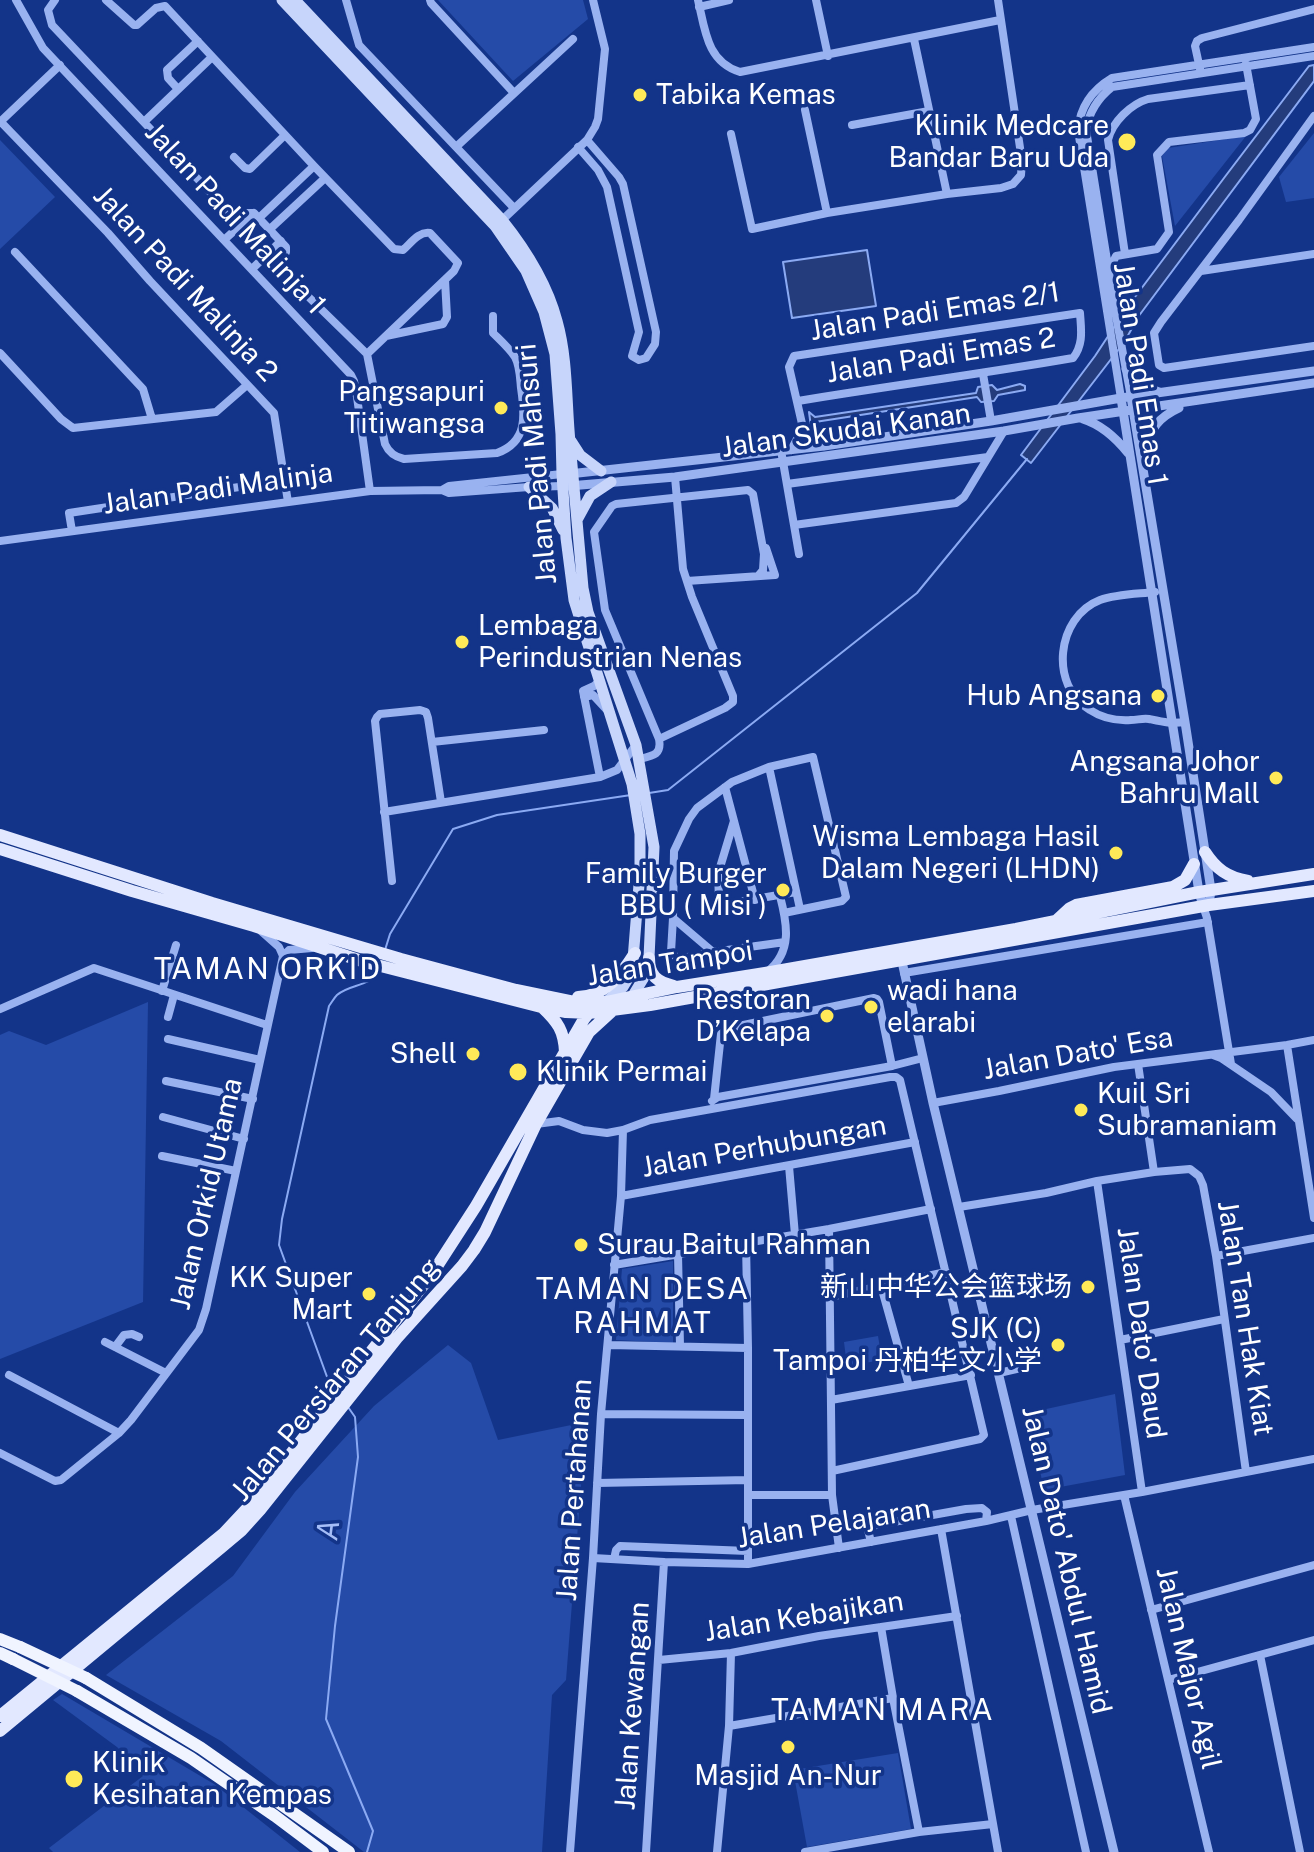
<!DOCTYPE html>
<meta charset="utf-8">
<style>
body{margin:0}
canvas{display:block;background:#133489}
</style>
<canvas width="1314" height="1852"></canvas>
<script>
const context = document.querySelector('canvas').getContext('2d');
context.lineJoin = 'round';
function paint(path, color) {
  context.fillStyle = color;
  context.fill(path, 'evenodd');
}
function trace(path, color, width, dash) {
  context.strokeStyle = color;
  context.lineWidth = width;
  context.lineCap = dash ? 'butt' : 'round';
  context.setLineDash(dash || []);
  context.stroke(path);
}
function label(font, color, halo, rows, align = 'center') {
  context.font = font + ' "Public Sans","Noto Sans SC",sans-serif';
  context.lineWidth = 7;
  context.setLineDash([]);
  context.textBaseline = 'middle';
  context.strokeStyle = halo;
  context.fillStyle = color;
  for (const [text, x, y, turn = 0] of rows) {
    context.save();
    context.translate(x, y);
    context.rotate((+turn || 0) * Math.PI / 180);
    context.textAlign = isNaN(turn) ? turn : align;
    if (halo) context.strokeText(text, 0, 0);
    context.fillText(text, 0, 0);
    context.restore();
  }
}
paint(new Path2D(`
 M438 0H583L588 19 513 81Z
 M1314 133V198L1286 202 1279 177Z
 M1246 136 1175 226 1162 156 1168 148Z
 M0 140 55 197 0 249Z
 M148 1002 143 1302 0 1359V1035L9 1031 46 1045Z
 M673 1261V1343L616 1340 622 1269Z
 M878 1336 882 1360 847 1366 844 1342Z
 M448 1345 471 1363 498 1440 586 1422 566 1680 552 1695 542 1852H364L221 1741 106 1675 233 1576 295 1492 374 1406Z
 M1115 1394 1125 1475 1044 1490 1028 1413Z
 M62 1694 214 1784 300 1852H53L49 1848 143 1776 117 1747 53 1700Z
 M898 1753 911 1829 807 1847 793 1770Z`), '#254ba8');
const water = new Path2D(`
 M1314 65V81L1138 317 1125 341 1031 463 1021 455 1095 356 1126 309 1224 178 1309 66Z
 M867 250 876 306 792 318 783 262Z
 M1020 384 1025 386V390L998 395 994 401 981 402 977 397 815 422 811 427 809 412 815 417 976 393 978 387 992 385 997 390Z`);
paint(water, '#243c7c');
trace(water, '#8baaf3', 2);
trace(new Path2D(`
 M649 793 668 790 917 593 1027 459
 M385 950 390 934 453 829 497 815 631 795
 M334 1390 330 1385 279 1245 282 1219 329 1006C332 1002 334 998 337 995 350 984 369 987 378 972
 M348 1407 355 1417 358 1457 335 1626 326 1719 373 1831 367 1852`), '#8baaf3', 2);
trace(new Path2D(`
 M16 0 43 48 351 375 354 381 357 397 370 491
 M55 0 48 10 52 25 228 211 238 213H254L286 247V252L280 265 283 272 367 354 385 444C389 453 395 457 404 459L497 453C528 442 525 415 521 388 520 378 520 366 515 357 509 348 500 340 493 333V316
 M106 0 134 25H137L156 8 165 6 314 166 394 249 403 250C411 243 419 231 430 233L458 263 454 271 367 354
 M346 0 359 45 514 208
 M430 0 431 3 514 93
 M698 0C705 30 707 62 740 72L1000 20
 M816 0 828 56
 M699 7 729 0
 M914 39 947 194
 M1200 69 1195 46 1197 41 1202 38 1314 9
 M178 89 168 78 167 70 198 41
 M805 110 827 213
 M1314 116 1239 220 1161 322 1154 333 1159 365 1164 368 1314 346
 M0 121 108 233 150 281 274 413 288 502
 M145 121 212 57
 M0 122 60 65
 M852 125 929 111
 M731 134 752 229 827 213 947 194 1001 188 1013 184 1021 175 1022 161 998 0
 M456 147 573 39
 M578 147 598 170 607 187 639 332 632 356 639 360 646 358 655 344 656 332 623 184 619 177 587 140
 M234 157 245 168 250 169 285 135
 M259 218 314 166
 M499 223 587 140 595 127 598 119 605 49 593 0
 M270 229 325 178
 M224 240 254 213
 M15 252 143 389 152 419
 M1125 254 1108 140C1112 122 1131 104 1148 99L1250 85
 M1110 268 1116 256 1157 249 1169 232 1157 155 1169 142 1244 133 1250 130 1256 119 1246 64
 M252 269 281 241
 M1201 271 1314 254
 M386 336 443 324 447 317 445 280
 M0 353 61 419 73 428 216 412 247 385
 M983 374 991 421
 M1131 397 1116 316 1086 130C1089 112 1098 98 1112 87L1314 56
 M1121 398 1078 130C1080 106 1092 90 1112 78L1314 47
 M798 401C889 386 981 374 1073 358 1084 344 1081 329 1080 313L794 356 789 367 803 428 824 446
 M791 450 803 428
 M782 456 799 554
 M787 484 988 457
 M442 490 449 493 529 487 563 486
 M794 525 956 503 964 497 1004 431
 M72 531 69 513 285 480
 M0 541 370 491 442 490 449 486 562 474
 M687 581 775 575 766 548
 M1155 592C1138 594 1117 594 1100 600 1056 617 1049 686 1090 710 1102 718 1116 721 1131 720 1137 720 1143 718 1149 719 1163 722 1171 724 1185 722
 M599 681 594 686 583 691 600 777
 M584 697 593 695 606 709
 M659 739 725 708 733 702V696L692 597 683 569 675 477
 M432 742 544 730
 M639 759C653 756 662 755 659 739L605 610 594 532 612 506 616 504 748 490 753 494 764 554 763 570 758 576
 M769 767 800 909
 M725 787 755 900
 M384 812 600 777 617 770 636 745
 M734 821 718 874 719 899 726 904 796 892
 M392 881 375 721 377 717 380 714 420 710 426 712 428 718 441 802
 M1203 906 1207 918 1231 1064
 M784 913 842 901 846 897 813 757 769 767 732 782 697 808 689 819 674 851 673 918 713 952 785 942
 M673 918 671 952 678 959 713 952
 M283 956 289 950 312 948
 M767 972C793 952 787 923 780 896
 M904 973 1208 922
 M162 991 176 945
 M0 1009 94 968 267 1025
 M168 1017 174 995
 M168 1039 260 1060
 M1287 1045 1314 1218
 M1213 1055 1221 1058 1271 1092 1297 1119
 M1138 1064 1154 1172
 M166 1081 253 1099
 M714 1099 721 1034 729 1028 874 998 877 999 879 1002 892 1066
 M712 1101 718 1097 892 1066 923 1058
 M933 1103 999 1091 1114 1067 1287 1045 1314 1040
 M163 1117 244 1139
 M536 1124 559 1121 583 1130 607 1133 623 1130 650 1120 890 1077H896L900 1080 984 1435 980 1439 832 1471
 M162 1156 236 1171
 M789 1166 795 1235
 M1097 1181 1142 1492
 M621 1196 915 1142
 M959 1207 1046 1193 1097 1181 1154 1172 1190 1169 1199 1176 1203 1185 1216 1256 1246 1472
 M829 1229 832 1495 839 1548
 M746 1243 748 1348V1564
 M678 1254 680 1346
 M1216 1256 1314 1238
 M614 1265 829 1229 931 1209
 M881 1286 909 1386
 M830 1297 946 1272
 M1120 1340 1224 1319
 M105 1342 166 1373
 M609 1345 748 1348
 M115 1347 124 1335 132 1334 139 1337
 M999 1373 1025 1367
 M9 1375 119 1433
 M831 1400 971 1375
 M601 1414 748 1415
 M0 1453 55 1481 61 1480 119 1433 131 1420 199 1330 206 1309 283 956 279 947 261 931
 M597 1483 748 1480
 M748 1495H832
 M1124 1495 1209 1852
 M1011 1516 1086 1852
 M941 1529 998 1852
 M871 1542 868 1530 871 1526 966 1509 982 1508 987 1512 986 1521
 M593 1558 664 1562 748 1564 986 1521 1032 1510 1142 1492 1314 1459
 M614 1559 616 1550 620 1546 748 1551
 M1151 1610 1314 1565
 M881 1627 893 1698 919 1832
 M1260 1655 1300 1852
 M659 1660 731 1653 819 1636 957 1616
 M1168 1680 1314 1640
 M729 1726 893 1698
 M570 1852 593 1558 601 1414 621 1196 623 1130
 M646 1852 664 1562
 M717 1852 729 1726 731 1653
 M805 1852 919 1832 993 1824`), '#99b2f0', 8);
trace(new Path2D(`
 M1126 369 1134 383 1159 392
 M1131 397 1185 722 1211 890 1209 905
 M1121 398 1199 892 1203 906
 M1083 419C1102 425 1116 438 1128 453
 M1142 453C1152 430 1155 419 1179 408
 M569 474 824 446 991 421 1121 398 1314 371
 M569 486 675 477 1004 431 1078 418 1314 383
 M901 957 933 1103 1114 1852`), '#99b2f0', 9);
trace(new Path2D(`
 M282 0 495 226 526 271 544 312 555 354 561 434 562 474 566 538 574 600 632 784 640 834V872L632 972 623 987 606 1002
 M295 0 502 220C526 250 547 283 557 321 568 360 566 402 570 442 574 491 579 540 583 588L588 612 636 745 654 847 649 958 643 979 632 997
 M571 441 580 455 601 471
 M529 487 552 508 563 530
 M578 518 590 496 611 482`), '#c7d5fb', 11);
trace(new Path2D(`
 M0 835 212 903 401 959 516 990 579 1003 606 1002 677 987 765 973 1016 929 1199 892 1314 874
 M0 849 132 891 254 926 365 962 541 1007 566 1012 589 1013 650 1005 1209 905 1314 891
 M1205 852C1216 869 1227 877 1248 881
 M1057 920 1070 908 1076 905 1173 887 1185 880 1194 864
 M649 958C649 976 657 982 674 986
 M578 997C606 996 621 975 635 953
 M542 1007C558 1022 564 1031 565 1052
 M0 1716 223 1534 253 1502 432 1274 476 1206 584 1019 589 1013 594 1009
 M0 1731 222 1547 241 1531 260 1510 397 1338 462 1266 474 1250 485 1232 536 1124 589 1032 612 1011`), '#e2e8ff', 12);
trace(new Path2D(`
 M0 1639 20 1647
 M0 1653 13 1659
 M86 1678 201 1748 349 1852
 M77 1691 191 1758 275 1816 323 1852`), '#f0f4ff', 12);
trace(new Path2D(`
 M20 1647 86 1678
 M13 1659 77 1691`), '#f0f4ff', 12);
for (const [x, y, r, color] of [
 [640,95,8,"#ffea58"],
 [1127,142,10,"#ffea58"],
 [501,408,8,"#ffea58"],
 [462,642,8,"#ffea58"],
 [1158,696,8,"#ffea58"],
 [1276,778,8,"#ffea58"],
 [1116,853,8,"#ffea58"],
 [783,890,8,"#ffea58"],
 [871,1007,8,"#ffea58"],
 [827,1016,8,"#ffea58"],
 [473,1054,8,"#ffea58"],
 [518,1072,10,"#ffea58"],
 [1081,1110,8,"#ffea58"],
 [581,1245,8,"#ffea58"],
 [1088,1287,8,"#ffea58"],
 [369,1294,8,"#ffea58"],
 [1058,1345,8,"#ffea58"],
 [788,1747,8,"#ffea58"],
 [74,1779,10,"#ffea58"]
]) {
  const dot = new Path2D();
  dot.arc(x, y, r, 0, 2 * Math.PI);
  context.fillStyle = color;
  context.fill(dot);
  trace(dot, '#133489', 3);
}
label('28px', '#fff', '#133489', [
 ["Tabika Kemas",656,95,"left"],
 ["Klinik Medcare",1109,126],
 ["Bandar Baru Uda",1109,158],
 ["Pangsapuri",485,392],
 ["Titiwangsa",485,424],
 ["Lembaga",478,626,"left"],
 ["Perindustrian Nenas",478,658,"left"],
 ["Hub Angsana",1142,696],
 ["Angsana Johor",1260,762],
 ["Bahru Mall",1260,794],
 ["Wisma Lembaga Hasil",1100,837],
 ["Dalam Negeri (LHDN)",1100,869],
 ["Family Burger",767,874],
 ["BBU ( Misi )",767,906],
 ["wadi hana",887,991,"left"],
 ["elarabi",887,1023,"left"],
 ["Restoran",811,1000],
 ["D’Kelapa",811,1032],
 ["Shell",457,1054],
 ["Klinik Permai",536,1072,"left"],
 ["Kuil Sri",1097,1094,"left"],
 ["Subramaniam",1097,1126,"left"],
 ["Surau Baitul Rahman",597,1245,"left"],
 ["KK Super",353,1278],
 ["Mart",353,1310],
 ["新山中华公会篮球场",1072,1287],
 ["SJK (C)",1042,1329],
 ["Tampoi 丹柏华文小学",1042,1361],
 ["Klinik",92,1763,"left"],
 ["Kesihatan Kempas",92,1795,"left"],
 ["Masjid An-Nur",788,1776,"center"]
], 'right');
label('28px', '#fff', '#133489', [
 ["Jalan Padi Malinja 1",235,219,47],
 ["Jalan Padi Malinja 2",185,284,47],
 ["Jalan Padi Emas 2/1",935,312,-9],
 ["Jalan Padi Emas 2",941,356,-9],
 ["Jalan Padi Emas 1",1140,374,81],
 ["Jalan Skudai Kanan",846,431,-8],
 ["Jalan Padi Mahsuri",537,464,-95],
 ["Jalan Padi Malinja",218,489,-8],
 ["Jalan Tampoi",670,964,-9],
 ["Jalan Dato' Esa",1078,1054,-10],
 ["Jalan Perhubungan",764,1147,-10],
 ["Jalan Orkid Utama",207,1194,-77],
 ["Jalan Tan Hak Kiat",1245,1318,81],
 ["Jalan Dato' Daud",1141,1333,82],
 ["Jalan Persiaran Tanjung",336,1380,-50],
 ["Jalan Pertahanan",575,1490,-86],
 ["Jalan Pelajaran",834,1524,-9],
 ["Jalan Dato' Abdul Hamid",1066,1560,77],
 ["Jalan Kebajikan",804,1617,-9],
 ["Jalan Major Agil",1188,1668,77],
 ["Jalan Kewangan",633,1706,-86]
]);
context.letterSpacing = '2px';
label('30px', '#fff', '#133489', [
 ["TAMAN ORKID",268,970],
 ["TAMAN DESA",643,1290],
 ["RAHMAT",643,1324],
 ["TAMAN MARA",883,1711]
]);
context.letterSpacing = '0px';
label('italic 30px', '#a5bdf7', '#133489', [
 ["A",329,1530,-83]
]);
</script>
